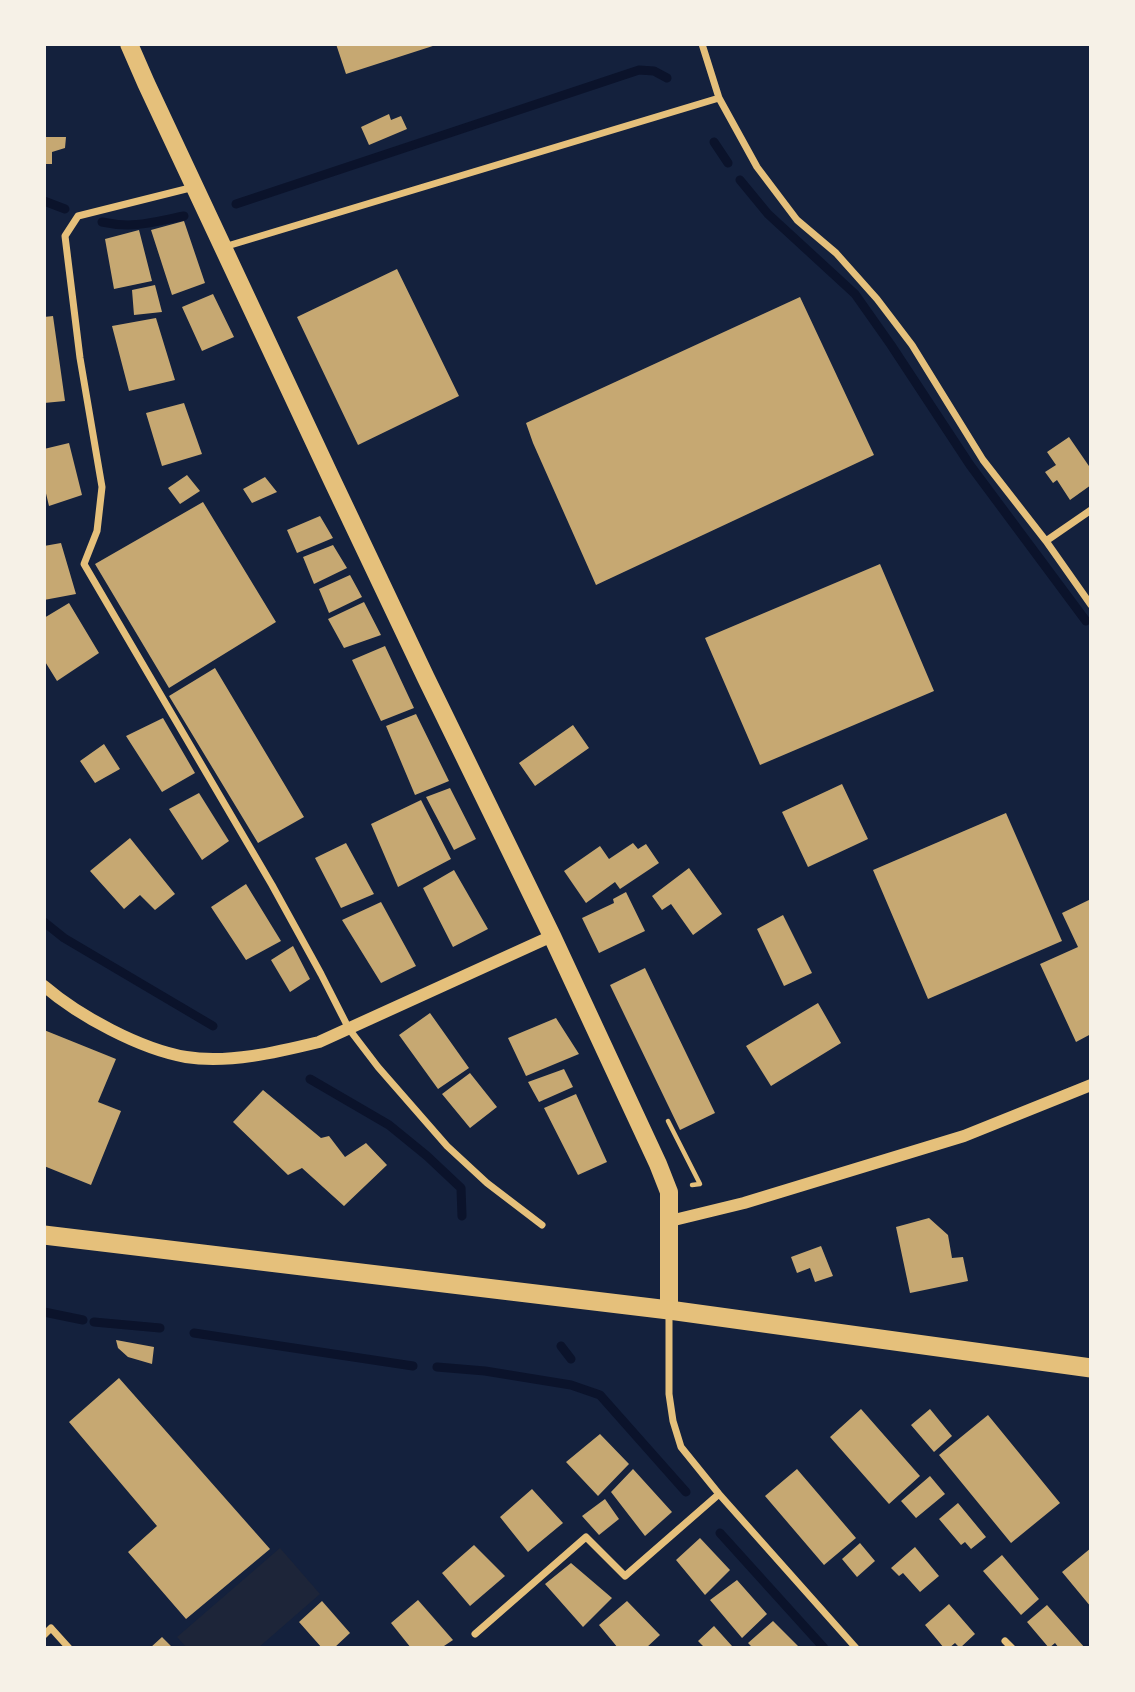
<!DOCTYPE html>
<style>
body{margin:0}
#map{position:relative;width:1135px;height:1692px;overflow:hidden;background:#14213d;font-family:"Space Grotesk",sans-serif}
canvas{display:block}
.frame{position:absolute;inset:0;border:46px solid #f6f1e7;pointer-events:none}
</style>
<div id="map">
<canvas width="1135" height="1692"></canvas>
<div class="frame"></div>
</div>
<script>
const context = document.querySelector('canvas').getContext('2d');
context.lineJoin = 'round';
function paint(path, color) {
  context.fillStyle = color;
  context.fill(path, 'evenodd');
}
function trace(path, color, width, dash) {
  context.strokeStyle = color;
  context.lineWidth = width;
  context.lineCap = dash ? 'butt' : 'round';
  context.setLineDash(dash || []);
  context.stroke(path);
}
paint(new Path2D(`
 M280 1548 320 1594 258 1648H187L177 1637Z`), '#1d2539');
trace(new Path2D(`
 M714 142 728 163
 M740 180 768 214 855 294 891 345 970 465 1086 621
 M44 201 65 209
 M236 204 639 70 654 71 667 78
 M102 222C134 229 153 222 184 216
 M44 922 64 938 213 1026
 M310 1079 389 1125 427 1156 461 1188 462 1216
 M44 1312 83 1320
 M94 1322 160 1328
 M194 1333 413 1366
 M561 1346 571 1359
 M437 1367 485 1371 571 1385 600 1395 686 1492
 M720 1533 824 1648`), '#0b132b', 9);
paint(new Path2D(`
 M336 44H439L346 74Z
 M389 114 391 120 401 116 407 129 369 145 361 127Z
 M44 137H66L65 148 52 152V164H44Z
 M184 221 205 283 172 295 151 230Z
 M139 230 152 281 114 289 105 239Z
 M397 269 459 396 358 445 297 317Z
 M155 285 162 312 134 315 132 290Z
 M213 294 234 337 202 351 182 307Z
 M800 297 874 455 596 585 533 443 526 423Z
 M53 316 65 401 44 403V317Z
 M156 318 175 380 129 391 112 326Z
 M184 403 202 454 162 466 146 413Z
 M1069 437 1091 469V485L1070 500 1057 480 1053 483 1045 472 1056 465 1047 452Z
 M69 443 82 495 49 506 44 485V449Z
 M187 475 200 491 180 504 168 488Z
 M265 477 277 492 252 503 243 489Z
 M203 502 276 622 169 688 95 564Z
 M320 516 333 538 297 553 287 530Z
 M61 543 76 594 44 600V546Z
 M333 545 347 568 314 584 303 557Z
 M880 564 934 691 760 765 705 638Z
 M350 575 362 597 329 613 319 589Z
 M364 602 381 635 344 648 328 619Z
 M69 603 99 653 57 681 44 660V618Z
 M385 646 414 708 381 721 352 660Z
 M215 668 304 817 258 843 169 696Z
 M416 714 449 781 415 795 386 726Z
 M163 718 195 773 162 792 126 736Z
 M573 725 589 748 535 786 519 763Z
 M104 744 120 769 95 783 80 761Z
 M842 784 868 839 808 867 782 812Z
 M450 788 476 839 454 850 426 797Z
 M199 793 229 841 202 860 169 809Z
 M421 800 451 859 398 887 371 824Z
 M1006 813 1062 941 928 999 873 870Z
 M130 838 175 894 155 910 140 895 124 909 90 871Z
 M346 843 374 894 341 908 315 858Z
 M633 843 638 849 646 844 659 863 620 889 615 882 586 903 564 871 600 846 609 859Z
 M689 868 722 914 693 935 671 904 662 910 652 896Z
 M454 870 488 929 453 947 423 888Z
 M246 884 281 941 246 960 211 907Z
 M626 892 645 931 599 953 582 918 614 903 613 899Z
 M1091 899V1034L1076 1042 1040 964 1078 947 1062 913Z
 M381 902 416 966 381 983 342 920Z
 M783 915 812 973 784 986 757 929Z
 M293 946 310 979 290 992 271 960Z
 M645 968 715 1113 680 1130 610 985Z
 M818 1003 841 1043 771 1086 746 1046Z
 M430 1013 469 1068 438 1089 399 1035Z
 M556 1018 579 1054 526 1076 508 1038Z
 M44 1030 116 1059 98 1102 121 1111 91 1185 44 1166Z
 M564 1069 573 1087 539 1102 528 1082Z
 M470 1073 497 1107 470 1128 442 1094Z
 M263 1090 321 1138 329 1136 345 1157 366 1143 387 1165 344 1206 302 1168 288 1175 233 1122Z
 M576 1094 607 1162 578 1175 544 1108Z
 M929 1218 948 1235 952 1258 963 1257 968 1281 910 1293 896 1227Z
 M821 1246 833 1276 815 1282 810 1268 797 1273 791 1257Z
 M116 1340 154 1347 152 1364 128 1357 118 1348Z
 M119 1378 270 1549 186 1619 128 1552 157 1526 69 1422Z
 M861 1409 920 1476 889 1504 830 1437Z
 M930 1409 952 1436 934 1452 911 1425Z
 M988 1415 1060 1503 1011 1543 939 1455Z
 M600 1434 629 1464 598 1496 566 1462Z
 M633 1469 672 1512 645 1536 611 1492Z
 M797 1469 856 1538 824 1565 765 1496Z
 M930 1476 945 1494 916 1518 901 1501Z
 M532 1489 563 1523 528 1552 500 1517Z
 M605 1499 619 1519 599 1535 582 1516Z
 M958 1503 986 1537 971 1549 965 1542 961 1545 939 1519Z
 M700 1538 730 1570 705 1595 676 1560Z
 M860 1543 875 1561 857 1577 842 1559Z
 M474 1545 505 1576 470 1606 442 1573Z
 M915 1547 939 1576 920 1592 903 1573 899 1576 891 1568Z
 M1091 1548V1607L1062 1572Z
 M1002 1555 1039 1599 1021 1615 983 1571Z
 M571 1563 612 1598 583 1627 545 1584Z
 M737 1580 767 1614 742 1638 710 1600Z
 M418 1600 453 1640 441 1648H411L391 1623Z
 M322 1601 350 1633 334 1648H322L299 1622Z
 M627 1601 660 1635 646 1648H618L599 1625Z
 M949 1604 975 1634 960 1648 955 1643 949 1648H944L925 1625Z
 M1047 1605 1085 1648H1059L1055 1643 1049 1648 1027 1622Z
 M773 1621 800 1648H753L748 1643Z
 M714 1626 732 1646 729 1648H705L698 1641Z
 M162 1637 173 1648H150Z`), '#c6a872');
trace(new Path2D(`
 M668 1121 700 1184 692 1185`), '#e5c07b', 4.5);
trace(new Path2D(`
 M719 98 757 167 797 220 836 253 877 299 912 345 983 460 1046 541 1091 605
 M194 187 78 216 65 236 80 358 102 487 97 531 84 564 272 885 321 974 349 1029 378 1067 447 1146 487 1183 542 1225
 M224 247 719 98 702 44
 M1046 541 1091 510
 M669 1311V1394L673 1421 681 1447 719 1494 856 1648
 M475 1634 586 1537 625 1576 719 1494
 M44 1635 51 1628 69 1648
 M1005 1641 1012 1648`), '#e5c07b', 7);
trace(new Path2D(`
 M44 986C79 1016 140 1049 186 1057 228 1064 278 1052 319 1042L552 936
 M670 1221 744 1203 964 1136 1091 1085`), '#e5c07b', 12);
trace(new Path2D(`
 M129 44 146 83 332 480 426 678 552 936 658 1164 669 1192V1310`), '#e5c07b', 18);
trace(new Path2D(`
 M44 1235 669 1310 1091 1368`), '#e5c07b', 19);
</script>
